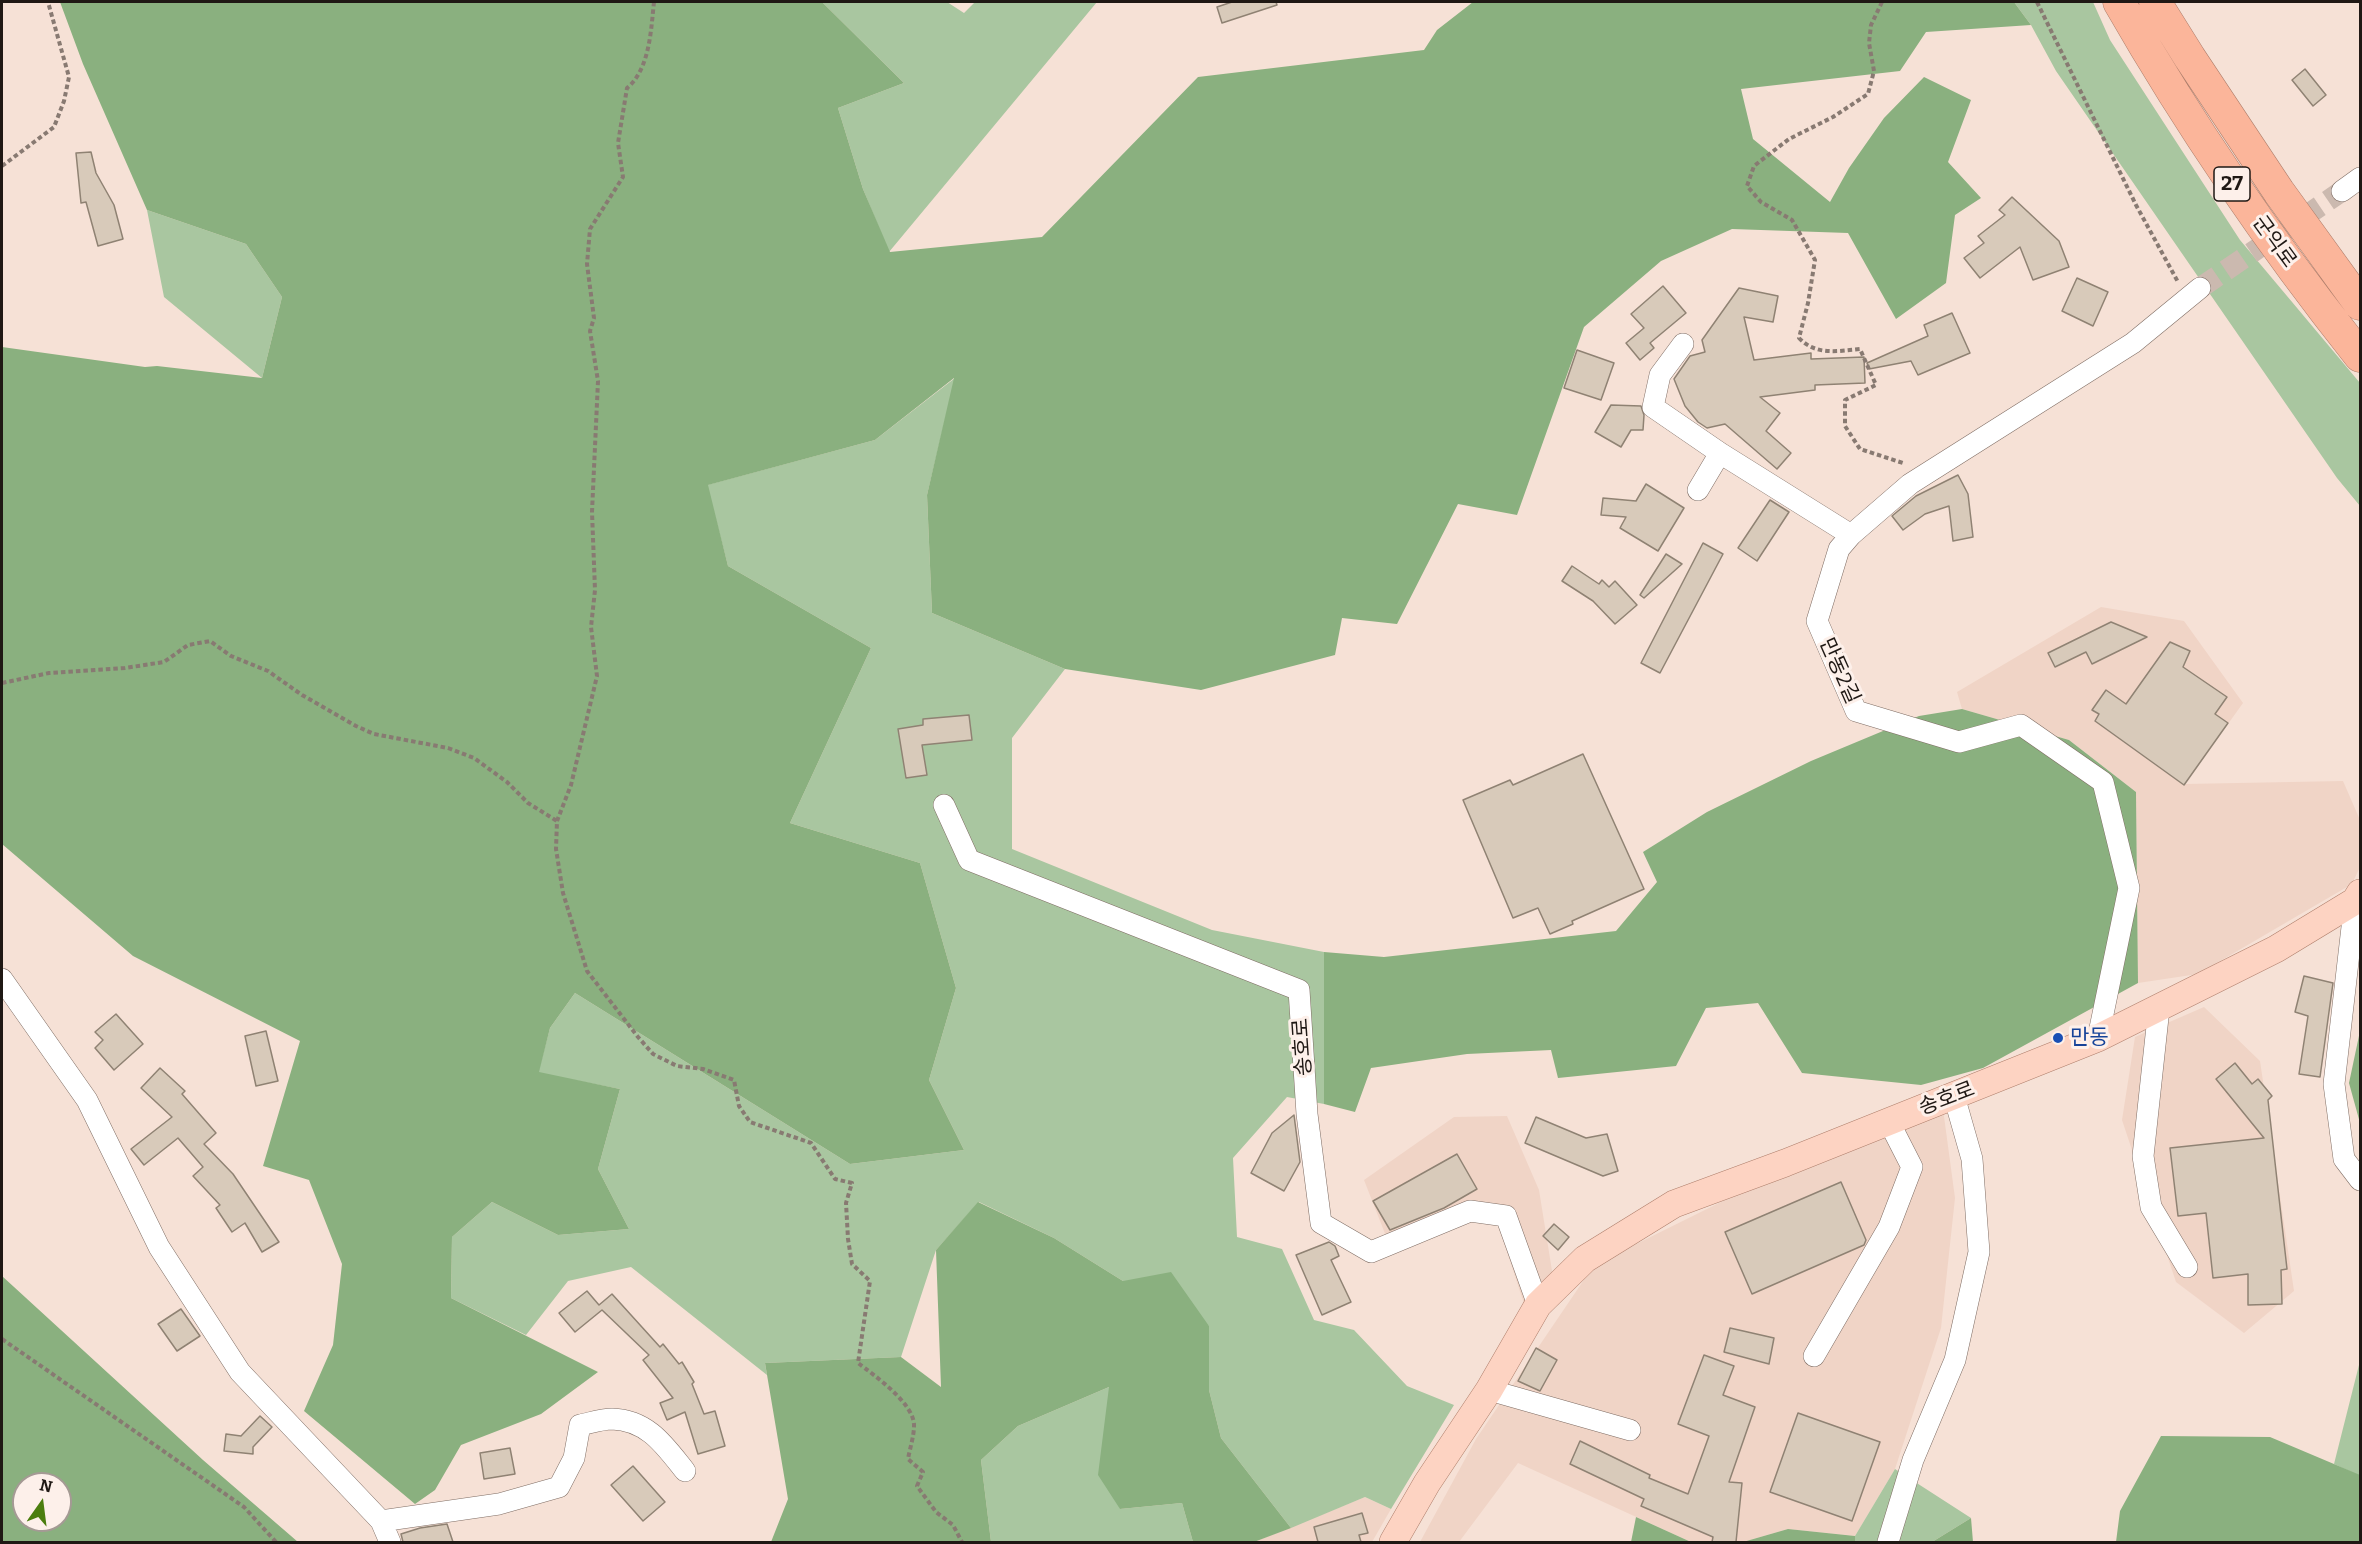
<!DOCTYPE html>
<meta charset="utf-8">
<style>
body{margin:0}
#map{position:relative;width:2362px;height:1544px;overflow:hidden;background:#f6e1d6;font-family:Bitter,serif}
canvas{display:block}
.frame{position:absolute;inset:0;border:3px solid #1f1814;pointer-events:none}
.north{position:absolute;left:12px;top:1472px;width:60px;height:60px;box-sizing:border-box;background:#fdf0ea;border:2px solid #a49a94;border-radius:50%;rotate:14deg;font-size:16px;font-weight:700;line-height:24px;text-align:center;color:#1f1814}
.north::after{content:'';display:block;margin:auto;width:21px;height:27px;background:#4b7e0f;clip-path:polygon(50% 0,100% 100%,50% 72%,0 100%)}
</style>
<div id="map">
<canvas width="2362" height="1544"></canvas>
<div class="frame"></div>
<div class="north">N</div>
</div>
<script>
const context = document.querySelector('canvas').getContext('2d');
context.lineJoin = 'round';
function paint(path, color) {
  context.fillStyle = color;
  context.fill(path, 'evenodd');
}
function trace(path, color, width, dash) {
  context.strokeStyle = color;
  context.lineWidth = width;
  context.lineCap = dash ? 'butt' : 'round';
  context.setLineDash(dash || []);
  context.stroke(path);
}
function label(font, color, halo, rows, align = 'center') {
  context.font = font + ' Bitter,"Noto Sans KR",serif';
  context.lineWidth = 6;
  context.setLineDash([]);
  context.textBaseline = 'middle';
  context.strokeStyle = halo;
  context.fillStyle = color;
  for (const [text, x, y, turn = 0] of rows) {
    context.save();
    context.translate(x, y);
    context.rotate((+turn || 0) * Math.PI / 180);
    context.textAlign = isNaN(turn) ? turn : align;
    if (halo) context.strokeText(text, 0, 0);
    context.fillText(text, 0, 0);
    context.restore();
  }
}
paint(new Path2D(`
 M2101 607 2184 621 2243 703 2185 784 2343 781 2360 820V867L2352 884 2198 974 2138 983 2136 792 2069 740 1962 709 1957 692Z
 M2204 1007 2260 1061 2294 1291 2244 1333 2176 1282 2122 1120 2135 1037Z
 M1943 1109 1955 1198 1941 1328 1895 1469 1855 1536 1788 1529 1743 1542H1691L1518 1463 1459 1542H1420L1476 1439 1594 1265 1723 1201Z
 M1507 1116 1539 1190 1553 1277 1525 1307 1491 1202 1393 1254 1364 1180 1454 1117Z
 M1365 1497 1391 1509 1372 1542H1254Z`), '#f0d4c6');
paint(new Path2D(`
 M822 2H947L964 13 975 2H1097L889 252 863 189 838 108 904 83Z
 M2014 2H2093L2110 40 2240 240 2360 383V506L2337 478 2056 71 2031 25Z
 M147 210 246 244 282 297 262 378 164 297Z
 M955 378 927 495 932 613 1065 669 1012 738V849L1212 930 1324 952V1104L1287 1097 1233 1158 1237 1237 1282 1249 1314 1320 1354 1330 1407 1386 1454 1405 1391 1509 1365 1497 1291 1528 1221 1438 1209 1390V1326L1123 1281 1054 1238 979 1202 936 1250 901 1357 765 1363 767 1375 631 1267 568 1281 526 1335 451 1298 452 1237 492 1202 558 1235 629 1229 598 1169 620 1089 538 1073 550 1028 575 993 850 1164 964 1150 929 1080 956 988 920 863 790 823 871 648 728 566 707 485 875 440Z
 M2360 1361V1476L2334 1464Z
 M1109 1387 1120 1509 1182 1503 1193 1542H991L981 1460 1018 1426Z
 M1895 1469 1971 1518 1932 1542H1855V1536Z`), '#a9c6a0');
paint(new Path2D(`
 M60 2H822L904 83 838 108 863 189 890 252 1042 237 1198 77 1424 50 1437 30 1473 2H2014L2031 25 1926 32 1900 71 1741 89 1753 139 1830 202 1849 168 1884 118 1924 77 1971 100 1948 162 1981 198 1955 215 1946 283 1896 319 1848 233 1732 229 1661 261 1584 327 1517 515 1458 504 1397 624 1342 618 1335 655 1201 690 1065 669 932 613 927 495 954 378 875 440 708 485 728 566 871 648 790 823 920 863 956 988 929 1080 964 1150 850 1164 575 993 550 1028 539 1072 620 1089 598 1169 629 1229 558 1235 492 1202 452 1237 451 1298 598 1372 541 1414 461 1445 435 1490 415 1504 304 1411 333 1345 342 1264 309 1180 263 1166 300 1041 133 956 2 844V347L145 367 157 366 262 378 282 297 246 244 147 210 83 64Z
 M1962 709 2069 740 2136 792 2138 983 1983 1068 1921 1085 1802 1073 1758 1003 1706 1008 1676 1066 1558 1078 1551 1050 1467 1054 1371 1068 1355 1112 1324 1104V952L1384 957 1616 931 1657 882 1643 852 1707 812 1811 761 1919 716Z
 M2360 1031V1123L2349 1083Z
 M978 1202 1054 1238 1123 1281 1171 1272 1209 1326V1390L1221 1438 1291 1528 1254 1542H1193L1182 1503 1120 1509 1098 1475 1109 1387 1018 1426 981 1460 991 1542H771L788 1499 765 1363 901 1357 941 1387 936 1250Z
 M2 1276 203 1460 298 1542H2ZM24 1484H60V1520H24Z
 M2161 1436 2270 1437 2360 1475V1542H2116L2120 1511Z
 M1636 1517 1691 1542H1631Z
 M1971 1518 1973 1542H1932Z
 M1788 1529 1855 1536V1542H1743Z`), '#8ab07f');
const building = new Path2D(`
 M1232 2H1276L1277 5 1222 23 1217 7Z
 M2305 69 2326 95 2313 106 2292 80Z
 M91 152 96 173 114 205 123 239 98 246 86 202 81 203 76 153Z
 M2012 197 2059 241 2069 267 2033 280 2020 247 1980 278 1964 258 1984 243 1978 236 2005 215 1999 210Z
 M2077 278 2108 292 2093 326 2062 311Z
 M1663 286 1686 313 1650 343 1654 348 1640 360 1626 343 1644 328 1631 314Z
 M1739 288 1778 296 1773 322 1744 317 1754 360 1811 353V359L1864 357 1865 383 1815 385V390L1760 397 1780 413 1766 431 1791 453 1777 469 1725 424 1707 428 1698 422 1685 406 1674 379 1690 356 1705 352 1702 340Z
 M1952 313 1970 353 1918 375 1911 361 1869 369 1867 363 1928 336 1924 325Z
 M1577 350 1614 363 1601 400 1564 388Z
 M1611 405 1641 406 1644 415 1643 430H1631L1621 447 1595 432Z
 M1958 475 1968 494 1973 537 1953 541 1949 506 1925 514 1903 530 1892 516 1916 496Z
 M1646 484 1684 508 1658 551 1620 528 1626 517 1601 515 1603 498 1636 501Z
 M1770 500 1789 512 1757 561 1738 548Z
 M1703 543 1723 554 1660 673 1641 663Z
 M1666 554 1682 564 1644 598 1640 595Z
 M1572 566 1599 584 1602 580 1609 587 1615 581 1637 605 1615 624 1593 601 1562 581Z
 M2111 622 2147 637 2092 664 2086 652 2055 667 2048 653Z
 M2170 642 2190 651 2183 667 2227 697 2215 714 2228 723 2184 785 2095 721 2099 714 2092 710 2106 690 2126 704Z
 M969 715 972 740 922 745 927 775 906 778 898 729 923 725V719Z
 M1583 754 1644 889 1572 921 1573 924 1550 934 1538 908 1513 918 1463 800 1510 780 1513 785Z
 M2304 976 2333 983 2320 1077 2299 1074 2308 1016 2295 1012Z
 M116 1014 143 1044 114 1070 95 1048 103 1040 95 1032Z
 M266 1031 278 1081 256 1086 245 1036Z
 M2235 1063 2252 1084 2258 1079 2272 1096 2268 1100 2287 1269 2281 1270 2282 1304 2248 1305V1274L2213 1278 2206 1213 2178 1216 2170 1148 2264 1138 2216 1079Z
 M160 1068 185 1091 182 1094 216 1133 204 1144 233 1174 279 1242 262 1252 245 1223 232 1232 216 1208 220 1205 193 1176 203 1167 178 1138 144 1165 131 1149 172 1117 141 1088Z
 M1294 1115 1300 1162 1284 1191 1251 1173 1272 1133Z
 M1536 1117 1586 1138 1607 1134 1618 1171 1603 1176 1525 1143Z
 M1457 1154 1477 1189 1444 1208 1390 1230 1373 1201Z
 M1841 1182 1866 1240 1864 1245 1752 1294 1725 1232Z
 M1554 1224 1569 1237 1558 1250 1543 1236Z
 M1329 1242 1335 1246 1339 1256 1331 1260 1351 1302 1322 1315 1296 1255Z
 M587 1291 599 1305 612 1294 660 1347 663 1344 679 1364 682 1362 694 1382 692 1384 704 1414 715 1411 725 1446 698 1454 685 1412 667 1420 660 1403 673 1398 643 1360 649 1355 602 1310 575 1332 559 1313Z
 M181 1309 200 1336 177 1351 158 1324Z
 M1730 1328 1774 1338 1769 1364 1724 1352Z
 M1536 1348 1557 1360 1540 1391 1518 1381Z
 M1704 1355 1734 1366 1723 1395 1755 1407 1729 1482 1742 1483 1736 1542H1712L1713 1537 1641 1506 1644 1499 1570 1464 1580 1441 1650 1475 1649 1478 1688 1494 1709 1436 1678 1424Z
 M1798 1413 1880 1442 1852 1521 1770 1492Z
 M260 1416 272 1427 253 1447V1454L224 1451 226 1434 241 1436Z
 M510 1448 515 1474 484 1479 480 1453Z
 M633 1466 665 1502 643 1521 611 1485Z
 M1362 1513 1368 1533 1359 1535 1361 1542H1318L1314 1527Z
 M447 1524 453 1542H403L401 1534 420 1528Z`);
paint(building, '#d8caba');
trace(building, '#8f8273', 1.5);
trace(new Path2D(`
 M2200 288 2342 191`), '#cbb9af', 21, [21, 10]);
const minor = new Path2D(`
 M2342 191 2360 178
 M1683 344 1660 375 1653 407 1720 453 1851 535
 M1698 490 1720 453
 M944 805 969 860 1299 990 1307 1114 1321 1223 1371 1252 1470 1211 1506 1216 1538 1305
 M2355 901 2334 1084 2344 1159 2360 1180
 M2 979 87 1100 159 1247 240 1372 381 1521 390 1542
 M2159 1008 2143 1156 2151 1207 2187 1267
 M2098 1038 2129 888 2103 782 2021 725 1959 742 1856 711 1817 621 1839 549 1851 535 1910 484 2133 343 2200 288
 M1814 1356 1889 1227 1912 1167 1889 1122
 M1489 1390 1630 1430
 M381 1521 499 1504 559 1487 574 1458 580 1425C590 1423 602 1419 612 1419 648 1420 665 1446 685 1471
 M1888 1542 1913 1460 1955 1360 1979 1252 1972 1159 1954 1096`);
const major = new Path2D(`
 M1393 1542 1427 1483 1489 1390 1538 1305 1585 1259 1674 1204 1785 1163 2098 1038 2276 949 2355 901 2360 893`);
const highway = new Path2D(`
 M2119 2C2190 126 2271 244 2360 356
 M2155 2 2190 58 2279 192 2360 304`);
trace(minor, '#7f6d64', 22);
trace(major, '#ae7e6b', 28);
trace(highway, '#ae7e6b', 33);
trace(new Path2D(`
 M654 2C651 29 650 69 627 88L618 143 623 177 590 229 587 264 594 318 590 331 598 381 592 512 595 590 591 627 597 676 571 785 557 821 556 849 563 893 587 971 638 1037 653 1054 677 1066 703 1069 734 1080 739 1106 750 1122 811 1143 835 1179 852 1183 846 1203 848 1239 852 1264 870 1281 858 1363C874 1375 915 1404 914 1426 914 1436 910 1448 908 1459L923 1472 917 1486 936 1512 953 1525 962 1542
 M1882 2 1871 25 1869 43 1874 71 1868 94 1833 117 1789 139 1754 166 1747 186 1761 202 1792 220 1815 260 1808 303 1799 338C1816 356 1838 351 1860 349L1876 385 1845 400V426L1860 449 1903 463
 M2037 2 2136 205 2178 282
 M2 166 54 127 64 101 69 77 48 2
 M2 683 49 673 125 668 164 662 188 645 210 641 231 656 268 671 302 695 356 726 374 734 448 748 474 758 507 782 528 803 557 821
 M2 1339 244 1507 276 1542`), '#887a72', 4, [4.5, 3]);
trace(minor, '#fff', 21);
trace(major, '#fdd3c2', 27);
trace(highway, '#fbb59a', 32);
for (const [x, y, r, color] of [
 [2058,1038,6,"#1a4fb4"]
]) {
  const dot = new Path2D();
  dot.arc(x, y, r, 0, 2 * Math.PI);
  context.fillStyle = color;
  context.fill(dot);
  trace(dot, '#fdf0ea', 2);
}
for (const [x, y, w] of [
 [2232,184,36]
]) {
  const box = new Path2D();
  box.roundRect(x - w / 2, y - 17, w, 34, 4.5);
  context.fillStyle = '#fdf0ea';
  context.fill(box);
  trace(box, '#1f1814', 1.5);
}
label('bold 20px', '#1f1814', null, [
 ["27",2232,184]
]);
label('21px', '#1f1814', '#fdf0ea', [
 ["군익로",2274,242,54],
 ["만동2길",1839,671,66],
 ["송호로",1303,1047,-94],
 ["송호로",1947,1099,-21]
]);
label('21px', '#164399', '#fdf0ea', [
 ["만동",2070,1038]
], 'left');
</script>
